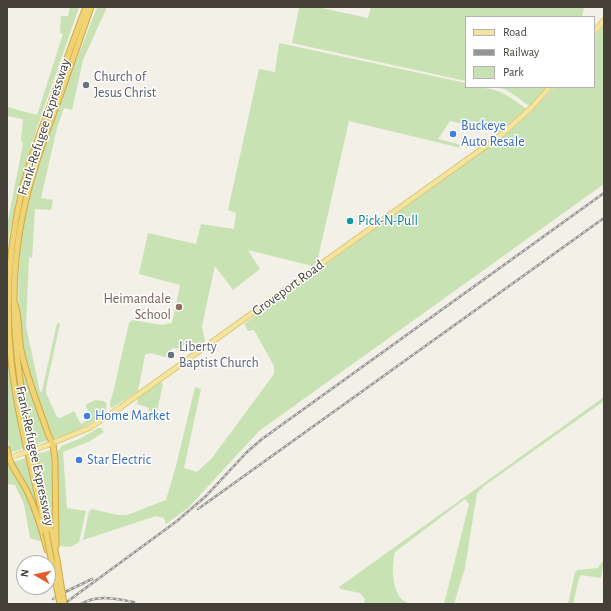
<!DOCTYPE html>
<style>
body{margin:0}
#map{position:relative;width:611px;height:611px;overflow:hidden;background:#f2f0e7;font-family:"Alegreya Sans",sans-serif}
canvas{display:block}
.frame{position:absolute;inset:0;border:8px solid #444037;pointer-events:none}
.legend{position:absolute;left:465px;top:16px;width:130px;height:72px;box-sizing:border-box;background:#fff;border:1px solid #b4b3af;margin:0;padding:5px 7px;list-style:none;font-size:12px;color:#444037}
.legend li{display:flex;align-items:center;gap:8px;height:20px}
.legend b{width:20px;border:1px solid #b4b3af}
.north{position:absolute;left:16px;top:555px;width:40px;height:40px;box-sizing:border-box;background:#fff;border:1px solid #b4b3af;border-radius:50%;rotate:279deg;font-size:11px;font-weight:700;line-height:16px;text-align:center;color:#444037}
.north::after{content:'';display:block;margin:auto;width:14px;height:18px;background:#e55a2b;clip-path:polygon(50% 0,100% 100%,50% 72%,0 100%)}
</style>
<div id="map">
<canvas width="611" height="611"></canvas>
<div class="frame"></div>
<ul class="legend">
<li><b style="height:5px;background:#f4e49e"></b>Road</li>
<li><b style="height:5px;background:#959595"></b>Railway</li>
<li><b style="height:11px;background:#c9e2b4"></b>Park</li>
</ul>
<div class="north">N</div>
</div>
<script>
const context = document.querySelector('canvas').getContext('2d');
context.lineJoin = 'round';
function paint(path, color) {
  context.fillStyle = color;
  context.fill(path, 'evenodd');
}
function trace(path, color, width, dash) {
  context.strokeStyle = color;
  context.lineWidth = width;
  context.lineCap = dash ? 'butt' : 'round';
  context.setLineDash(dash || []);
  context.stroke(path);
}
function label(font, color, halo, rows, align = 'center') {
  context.font = font + ' "Alegreya Sans",sans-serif';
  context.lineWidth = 3;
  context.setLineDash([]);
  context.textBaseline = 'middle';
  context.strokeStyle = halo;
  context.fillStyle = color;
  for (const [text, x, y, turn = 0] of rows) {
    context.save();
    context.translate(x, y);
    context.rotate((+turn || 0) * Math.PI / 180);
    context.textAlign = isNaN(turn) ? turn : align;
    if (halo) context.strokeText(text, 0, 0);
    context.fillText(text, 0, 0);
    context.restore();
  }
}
paint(new Path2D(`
 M70 7H79C53 87 18 167 7 251V225L23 144 21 140 23 119 7 116V107L37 115 63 34 60 33 61 16H68Z
 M97 7H107L83 60 72 110 64 108 57 128 41 198 53 200 51 210 35 209 32 258 29 257 26 326 40 392 42 391 57 323 60 324 46 388V393L57 417 60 418 74 411 81 424 92 417 85 405 95 400 104 401 107 404C106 407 106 411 104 413 98 421 64 437 54 438L49 434C40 407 28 379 23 351 15 305 18 249 27 204 42 136 73 72 97 7Z
 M297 7H317L368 18 371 7H579L584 8 582 17H466V81L292 43 299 8Z
 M604 25V184L259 431 188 508 166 524 164 518 156 516 83 540 89 511 92 509 118 515H127L166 500 176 466 195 387 201 389 184 468 197 472 212 458 274 374V366L254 330 248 331 244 324 503 136 531 112 555 87H594V38Z
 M279 43 466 83V87C494 87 503 91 525 108L526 110 500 132 450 121 438 139 462 145 461 148 349 121 317 262 312 266 248 250 260 269 233 290 215 266 202 326 205 342 196 349 192 343 187 342 180 349 172 348 169 358 150 353 145 355 138 391 112 408 110 406V402L113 393 129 323 132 320 162 325 172 323 180 285 139 274 148 233 196 244 201 224 234 229 236 213 228 210 259 69 275 72Z
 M495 87H547L531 106C525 105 520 98 514 95 508 90 502 88 495 87Z
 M17 341 27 377 48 440 35 445 25 398Z
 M7 352 13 396 24 448 10 453 7 431Z
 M161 382 163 384 155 420 147 419 149 408 137 404 138 398Z
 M604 397V401L484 486 477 493 465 568 454 604H444L469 504 465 499 395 552C391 567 391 602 412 604H364L365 599 360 593 341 589 339 587Z
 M98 428H101L104 432 90 441 63 452 67 508 86 511 79 542 71 547 59 546 57 522V452L62 446 81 438Z
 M51 450 54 529H53L37 454Z
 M26 458 38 510H37L13 462Z
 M7 465 10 466 24 490 35 514 43 542 30 538 24 504 15 485 7 484Z
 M604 559 601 578 581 575 579 578 573 604H568L575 572 578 570 598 568Z`), '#c9e2b4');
const primary = new Path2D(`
 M594 32 604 20
 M45 446 89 428 121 407 500 136 532 107 550 87`);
const motorway = new Path2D(`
 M15 304C20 319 18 335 21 350 27 379 39 407 48 434L53 444 55 460 56 546
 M7 449C9 465 20 477 27 491 36 510 42 529 47 550
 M46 532C34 475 17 418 11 360 5 302 9 243 23 186 30 160 39 135 49 109 61 75 73 41 86 7
 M57 560C36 456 4 357 17 250 23 195 42 144 61 93 71 64 81 35 91 7`);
trace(primary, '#d8c36f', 6);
trace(motorway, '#cea945', 7);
trace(primary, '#f4e49e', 4.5);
trace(motorway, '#f0d374', 5);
const rail = new Path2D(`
 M198 509 604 218
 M53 599 63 593 92 579
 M64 604 177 521 206 496 247 452 262 439 604 193
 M81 604C98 594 116 599 134 602`);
trace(rail, '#959595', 2.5);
trace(rail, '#fff', 1, [3]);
const primaryBridge = new Path2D(`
 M14 456 45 446`);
const motorwayBridge = new Path2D(`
 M46 532 60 604
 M57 560 64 604`);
trace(primaryBridge, '#d8c36f', 6, []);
trace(motorwayBridge, '#cea945', 7, []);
trace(primaryBridge, '#f4e49e', 4.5);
trace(motorwayBridge, '#f0d374', 5);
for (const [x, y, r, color] of [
 [86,85,4,"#6b7280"],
 [453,134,4,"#3f7fe0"],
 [350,221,4,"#0f9aa8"],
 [179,307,4,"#8d6e63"],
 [171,355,4,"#6b7280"],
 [87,416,4,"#3f7fe0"],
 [79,460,4,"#3f7fe0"]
]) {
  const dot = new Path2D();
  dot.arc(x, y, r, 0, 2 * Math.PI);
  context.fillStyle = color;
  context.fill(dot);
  trace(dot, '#fff', 1.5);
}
label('14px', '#5b616d', '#fff', [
 ["Church of",94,77],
 ["Jesus Christ",94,93],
 ["Liberty",179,347],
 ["Baptist Church",179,363]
], 'left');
label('14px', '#366cbe', '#fff', [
 ["Buckeye",461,126],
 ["Auto Resale",461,142],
 ["Home Market",95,416],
 ["Star Electric",87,460]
], 'left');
label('14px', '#444037', '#fff', [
 ["Frank-Refugee Expressway",44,127,-72],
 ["Groveport Road",288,288,-36],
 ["Frank-Refugee Expressway",35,456,78]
]);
label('14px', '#0d838f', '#fff', [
 ["Pick-N-Pull",358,221]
], 'left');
label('14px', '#785e54', '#fff', [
 ["Heimandale",171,299],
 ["School",171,315]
], 'right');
</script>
